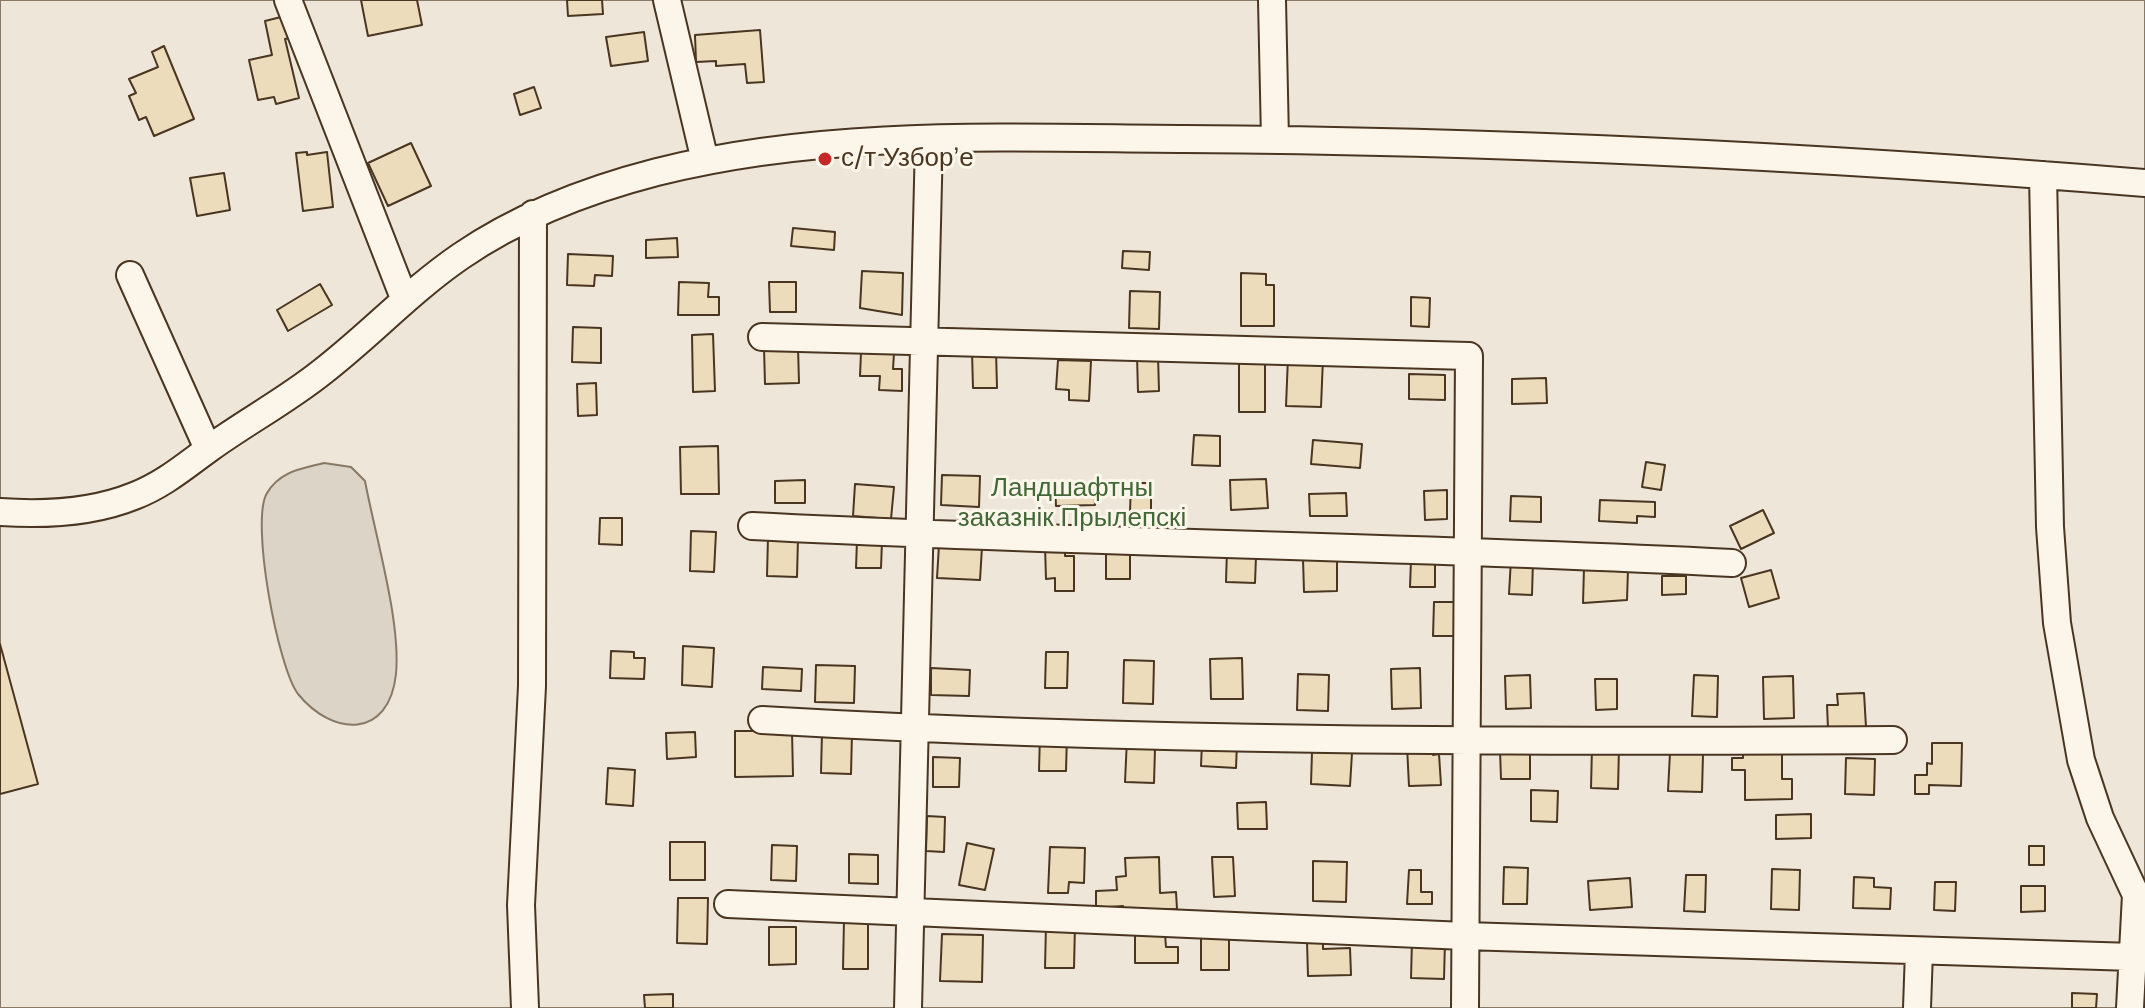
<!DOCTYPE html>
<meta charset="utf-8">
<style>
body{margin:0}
canvas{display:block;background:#fbf6e9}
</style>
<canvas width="2145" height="1008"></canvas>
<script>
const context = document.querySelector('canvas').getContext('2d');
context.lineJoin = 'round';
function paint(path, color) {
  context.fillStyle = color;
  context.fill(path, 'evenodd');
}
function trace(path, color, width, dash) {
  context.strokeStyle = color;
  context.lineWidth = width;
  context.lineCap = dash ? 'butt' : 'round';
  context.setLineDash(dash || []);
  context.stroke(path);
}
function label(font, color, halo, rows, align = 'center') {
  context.font = font + ' "DM Sans",sans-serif';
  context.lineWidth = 6;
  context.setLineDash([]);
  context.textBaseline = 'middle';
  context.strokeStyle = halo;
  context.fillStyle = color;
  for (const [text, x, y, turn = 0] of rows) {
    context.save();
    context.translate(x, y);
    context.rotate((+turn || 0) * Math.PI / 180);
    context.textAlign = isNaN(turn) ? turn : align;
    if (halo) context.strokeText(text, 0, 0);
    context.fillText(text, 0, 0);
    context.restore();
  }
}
const green = new Path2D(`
 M0 0H2145V1008H0Z`);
paint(green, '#ede6d9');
trace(green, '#887966', 2);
const water = new Path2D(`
 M324 463 351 467 365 481C375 535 401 621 396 674 389 739 333 737 298 694 278 668 250 521 267 493 280 471 301 469 324 463Z`);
paint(water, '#dcd4c6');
trace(water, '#887966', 2);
const building = new Path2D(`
 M361 0H417L422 25 368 36Z
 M567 0H602L603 14 568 16Z
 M285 16 290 38 285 39 299 98 276 104 274 97 258 100 249 60 272 55 265 21Z
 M760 30 764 82 747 83 745 64 716 66V61L696 62 695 35Z
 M644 32 648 61 611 66 606 37Z
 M164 46 194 119 154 136 146 117 139 120 129 96 136 93 129 79 158 67 152 52Z
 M534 87 541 108 520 115 514 94Z
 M411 143 431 186 388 206 368 163Z
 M307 152V155L327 152 333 207 303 211 296 153Z
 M224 173 230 210 197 216 190 178Z
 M793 228 835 232 834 250 791 246Z
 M677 238 678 257 646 258V240Z
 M1123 251 1150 252 1149 270 1122 268Z
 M568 254 613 256 612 276 595 275 594 286 567 285Z
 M862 271 903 273 902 315 860 308Z
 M1241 273 1266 274V285H1274V326H1241Z
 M679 282 709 283 708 297H719V315H678Z
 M769 282H796V312H770Z
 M320 284 332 305 288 331 277 310Z
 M1130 291 1160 292 1159 329 1129 328Z
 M1411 297 1430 298 1429 327 1411 326Z
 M573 327 601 328V363L572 362Z
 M713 334 715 391 693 392 692 335Z
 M798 347 799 383 765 384 764 348Z
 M996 351 997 388H973L972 352Z
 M861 352 894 353 893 369H902V391L879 390 880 376H860Z
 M1158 355 1159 391 1138 392 1137 356Z
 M1239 356H1265V412H1239Z
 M1288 357 1323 358 1321 407 1286 406Z
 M1058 360 1091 361 1089 401 1069 400V390L1056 389Z
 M1409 374 1445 375V400L1409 399Z
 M1546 378 1547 403 1512 404V379Z
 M596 383 597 415 578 416 577 384Z
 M1194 435 1220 436V466L1192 465Z
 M1313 440 1362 444 1360 468 1311 464Z
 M718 446 719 494H681L680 447Z
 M1646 462 1665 465 1661 490 1642 487Z
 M942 475 980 476 979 507 941 505Z
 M1266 479 1268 508 1231 510 1230 480Z
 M805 480V503H775V481Z
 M1094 483 1095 505 1056 506 1055 484Z
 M1131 483H1151V512H1130Z
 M855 484 894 487 891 519 853 516Z
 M1447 490V519L1425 520 1424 491Z
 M1346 493 1347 516H1310L1309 494Z
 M1511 496 1541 497V522L1510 521Z
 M1600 500 1655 502V517L1637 516V523L1599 521Z
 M1763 510 1774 533 1741 549 1730 526Z
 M600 518H622V545L599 544Z
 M691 531 716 532 714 572 690 571Z
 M768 537 798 538 797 577 767 576Z
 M857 540 882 541 881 568H856Z
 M939 545 982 547 980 580 937 578Z
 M1065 545V556H1074V591H1055V578L1046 579 1045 546Z
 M1106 547H1130V579H1106Z
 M1227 549 1256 556 1255 583 1226 582Z
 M1337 558V591L1304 592 1303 559Z
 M1511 559 1533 560 1532 595 1509 594Z
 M1411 560H1435V587H1410Z
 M1584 568 1628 569 1627 600 1583 603Z
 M1771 570 1779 598 1749 607 1741 578Z
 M1662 576H1686V594L1662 595Z
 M1434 602H1456V636H1433Z
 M0 644 38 784 0 794Z
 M683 646 714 648 712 687 682 685Z
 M611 651 634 652V658H645L644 679 610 678Z
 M1046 652H1068L1067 688H1045Z
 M1242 658 1243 699H1211L1210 659Z
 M1124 660 1154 661 1153 704 1123 703Z
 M816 665 855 666 854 703 815 702Z
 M763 667 802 669 801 691 762 689Z
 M931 668 970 670 969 696 931 695Z
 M1420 668 1421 708 1392 709 1391 669Z
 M1298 674 1329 675 1328 711 1297 710Z
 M1530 675 1531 708 1506 709 1505 676Z
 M1694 675 1718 676 1717 717 1692 716Z
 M1793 676 1794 718 1764 719 1763 677Z
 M1595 679H1617V709L1596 710Z
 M1864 693 1866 727 1828 729 1827 705H1838L1837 694Z
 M735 731H792L793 776 735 777Z
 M695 732 696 757 667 759 666 733Z
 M822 732 852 733 851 774 821 773Z
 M1040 735H1067L1066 771H1039Z
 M1127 739 1146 740V749H1155L1154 783 1125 782Z
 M1202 742 1237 743 1236 768 1201 766Z
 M1932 743H1962L1961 786 1929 785V794H1915V775H1927V763L1932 764Z
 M1433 744V755L1439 754 1441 785 1409 786 1407 746Z
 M1592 747H1619L1618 789 1591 788Z
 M1500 750H1530V779H1501Z
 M1782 751V779H1792V799L1745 800V770H1732V758H1743V752Z
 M1312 752 1352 753 1350 786 1311 784Z
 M1670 753 1703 754 1702 792 1668 791Z
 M933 757 960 758 959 787H933Z
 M1846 758 1875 759 1874 795 1845 794Z
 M608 768 635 770 633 806 606 804Z
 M1531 790 1558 791 1557 822 1531 821Z
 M1266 802 1267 829H1238L1237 803Z
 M1811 814V838L1776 839V815Z
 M927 816 945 817 944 852 926 851Z
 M670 842H705V880H670Z
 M967 843 994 849 985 890 959 885Z
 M772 845 797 846 796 881 771 880Z
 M2029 846H2044V865H2029Z
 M1050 847 1085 848 1084 883 1069 882 1068 893H1048Z
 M849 854 878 855V884L849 883Z
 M1159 857 1160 893 1176 892 1177 909 1123 911V906L1096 908V891L1117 890 1116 877 1126 876 1125 858Z
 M1212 857H1233L1235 896 1214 897Z
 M1313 861 1347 862 1346 902 1313 901Z
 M1504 867 1528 868 1527 904H1503Z
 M1772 869 1800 870 1799 910 1771 909Z
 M1409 870H1421V892H1432V904H1407Z
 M1686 875H1706L1705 912 1684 911Z
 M1854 877 1874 878V887L1891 888 1890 909 1853 908Z
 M1630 878 1632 907 1590 910 1588 881Z
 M1935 882H1956L1955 911 1934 910Z
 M2021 886H2045V911L2021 912Z
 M678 898H708L707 944 677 943Z
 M844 920H868V969H843Z
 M1046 925H1075L1074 968H1045Z
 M769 927H796V964L769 965Z
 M942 934 983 935 982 982 940 981Z
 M1165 934 1166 947H1178V963H1135V935Z
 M1201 936 1229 937V970H1201Z
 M1323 940V949L1350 948 1351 975 1308 976 1307 941Z
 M1412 940 1445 941 1444 979 1411 978Z
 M2072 993 2097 994 2096 1008H2072Z
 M673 994V1008H645L644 995Z`);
paint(building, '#ecdcbc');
trace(building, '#4a3520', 2);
const minor = new Path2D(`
 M288 0 404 298
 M667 0 705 161
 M1272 0 1275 139
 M2043 175 2050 527 2057 623 2081 760 2100 818 2136 895 2145 905
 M130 275 208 449
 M762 337 1469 356 1465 1008
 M0 512C44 515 92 513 134 496 163 485 185 466 210 448 246 422 287 400 322 372 370 335 410 291 461 256 521 215 587 190 657 172 827 129 1011 138 1185 139 1506 141 1826 157 2145 183
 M752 526C1079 543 1405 546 1732 563
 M762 720C1139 742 1516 742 1893 740
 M728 904 1465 936 2133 957
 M525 1008 521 905 532 686 533 214
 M908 1008 929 141
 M1917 1008 1919 951
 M2130 1008 2136 895`);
trace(minor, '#4a3520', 30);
trace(minor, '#fbf6e9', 26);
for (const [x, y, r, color] of [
 [825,159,8,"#c62828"]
]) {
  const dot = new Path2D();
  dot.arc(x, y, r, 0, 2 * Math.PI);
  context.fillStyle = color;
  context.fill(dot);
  trace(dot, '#fbf6e9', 3);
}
label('26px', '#4a3520', '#fbf6e9', [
 ["с/т Узборʼе",841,159]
], 'left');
label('26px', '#436837', '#fbf6e9', [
 ["Ландшафтны",1072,489],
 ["заказнік Прылепскі",1072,519]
]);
</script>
